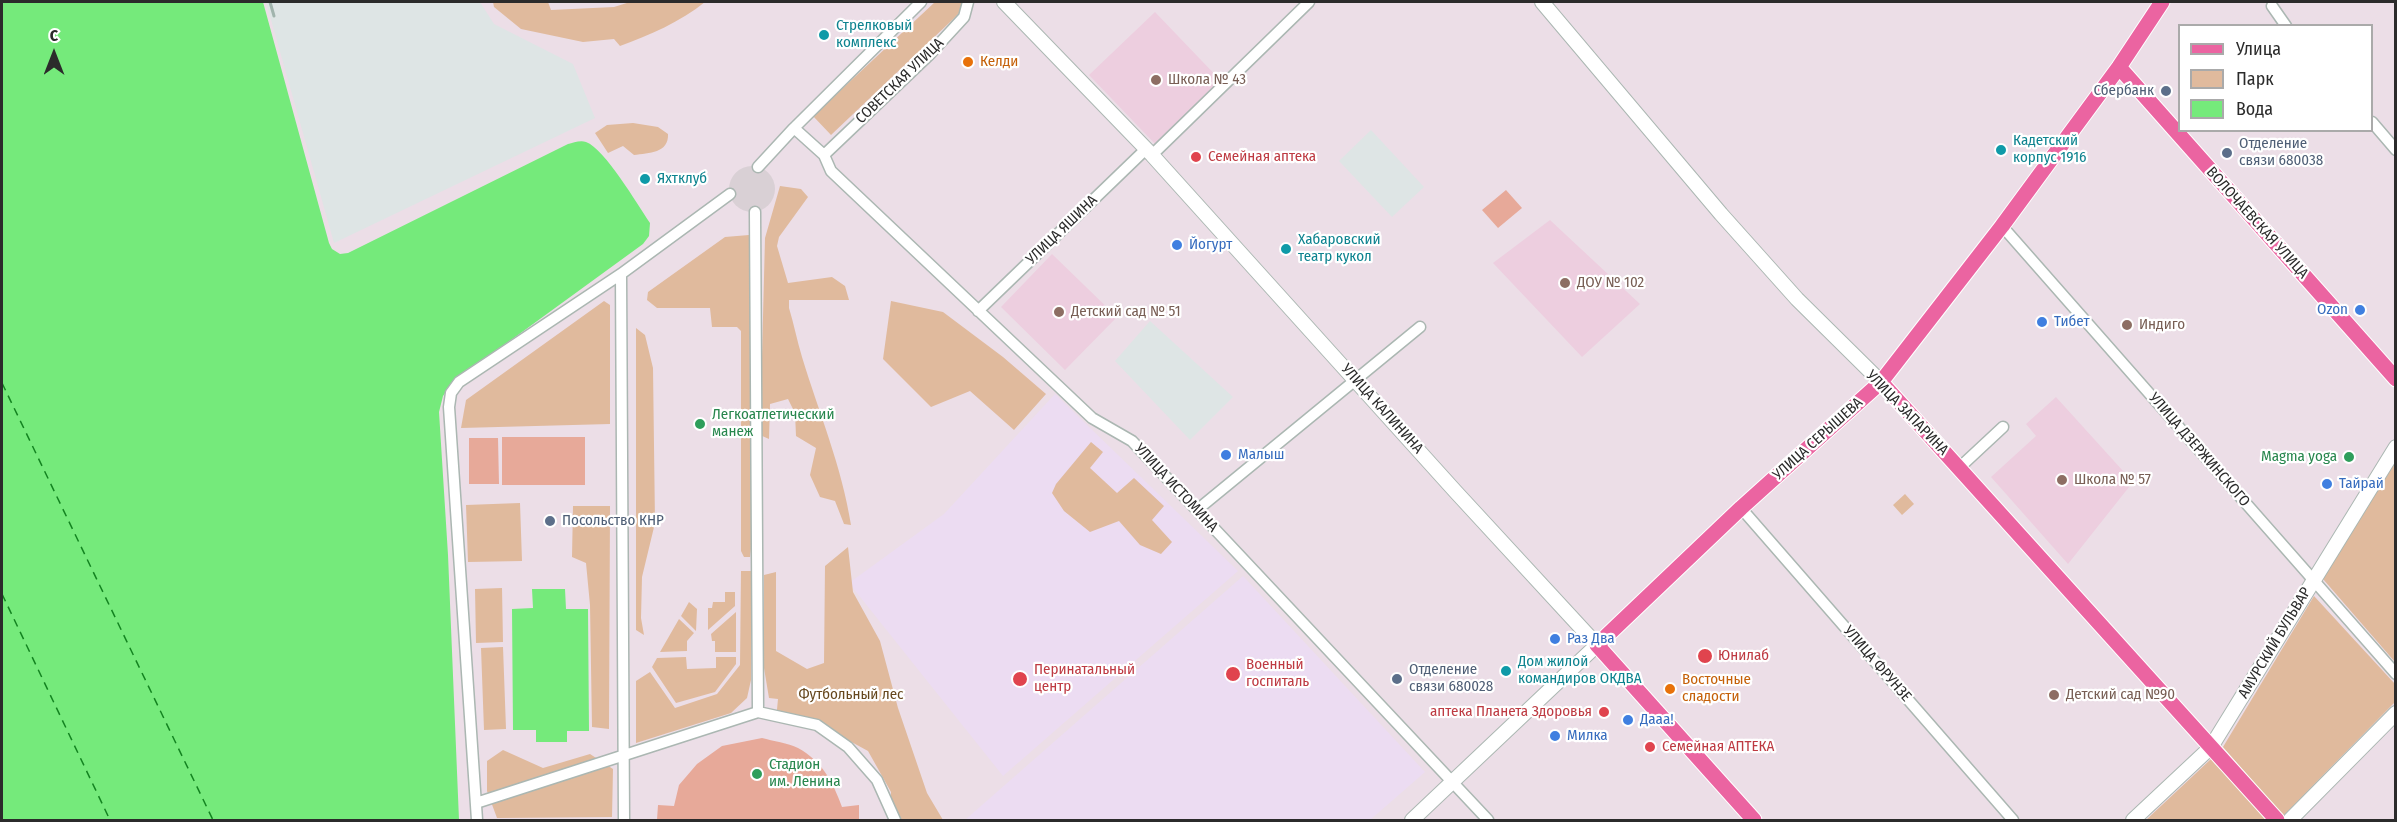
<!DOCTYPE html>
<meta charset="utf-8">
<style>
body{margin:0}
#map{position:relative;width:2397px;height:822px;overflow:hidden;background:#ecdee7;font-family:"Fira Sans Condensed",sans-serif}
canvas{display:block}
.frame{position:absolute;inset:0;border:3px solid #2b2b2b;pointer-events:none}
.legend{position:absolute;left:2178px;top:24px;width:195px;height:108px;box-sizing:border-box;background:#fff;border:2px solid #aaa;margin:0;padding:8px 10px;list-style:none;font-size:18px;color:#2b2b2b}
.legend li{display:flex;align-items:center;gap:12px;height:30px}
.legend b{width:30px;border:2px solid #aaa}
.north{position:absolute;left:24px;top:24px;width:60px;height:60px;-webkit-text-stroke:4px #fff;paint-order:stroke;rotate:0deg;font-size:16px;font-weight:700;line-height:24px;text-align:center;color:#2b2b2b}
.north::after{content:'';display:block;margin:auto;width:21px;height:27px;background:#2b2b2b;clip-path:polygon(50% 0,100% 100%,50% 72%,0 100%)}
</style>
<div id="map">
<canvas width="2397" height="822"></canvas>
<div class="frame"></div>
<ul class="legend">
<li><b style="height:8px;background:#eb64a1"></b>Улица</li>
<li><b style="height:16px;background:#e0ba9d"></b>Парк</li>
<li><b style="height:16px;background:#75ea7b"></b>Вода</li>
</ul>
<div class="north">С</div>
</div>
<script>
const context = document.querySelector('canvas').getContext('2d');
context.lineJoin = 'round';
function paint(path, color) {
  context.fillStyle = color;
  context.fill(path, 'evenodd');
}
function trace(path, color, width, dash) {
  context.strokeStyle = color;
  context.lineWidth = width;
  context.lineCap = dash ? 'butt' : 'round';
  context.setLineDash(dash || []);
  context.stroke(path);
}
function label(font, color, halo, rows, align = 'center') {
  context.font = font + ' "Fira Sans Condensed",sans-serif';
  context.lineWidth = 4.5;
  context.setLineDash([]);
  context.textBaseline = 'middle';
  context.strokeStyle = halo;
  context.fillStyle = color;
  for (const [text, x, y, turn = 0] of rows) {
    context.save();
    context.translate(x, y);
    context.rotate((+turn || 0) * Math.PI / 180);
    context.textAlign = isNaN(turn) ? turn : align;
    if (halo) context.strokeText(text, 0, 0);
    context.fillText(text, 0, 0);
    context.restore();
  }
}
paint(new Path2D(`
 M266 2H480L494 24 573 64 595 118 334 243Z
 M1371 130 1424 187 1392 217 1339 161Z
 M1150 321 1233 397 1190 440 1115 361Z`), '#dee5e5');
paint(new Path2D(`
 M1155 12 1224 84 1158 147 1089 75Z
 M1550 220 1640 304 1582 357 1493 263Z
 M1052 254 1117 317 1065 370 1001 307Z
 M2056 397 2133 482 2068 564 1991 477 2036 436 2026 424Z`), '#edcedf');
paint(new Path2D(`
 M1055 394 1238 571 1003 776 849 583 944 514Z
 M1243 576 1425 772 1370 820H965Z`), '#ecdcf2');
paint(new Path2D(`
 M493 2H548L551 10 614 7 630 2H705C680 22 650 35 620 46L614 39 583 42 521 29 494 7Z
 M935 2H963L967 6 831 135 813 116Z
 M633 123 658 127 668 134C669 153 649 153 634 155L623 146 608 153 595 133 607 125Z
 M780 186 801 189 808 197 779 237 777 246 788 283 832 277 845 286 849 300H789V308C794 324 797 341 802 357 819 413 842 467 851 525L844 524 835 501 820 497 810 475 816 448 796 436 795 413 788 399 770 404 769 439 760 435 765 238Z
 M749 235 752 397 751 549 750 557H744L741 551V331L737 327H712L710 308H657L647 300 648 292 725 237Z
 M604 301 610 305V424L461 428 466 400Z
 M891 301 943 312 1003 357 1046 394 1014 430 970 391 931 407 883 359Z
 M636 328 645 335 653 368 655 523 642 577 641 618 644 635 636 630Z
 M1091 442 1103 452 1090 468 1117 493 1134 478 1164 506 1152 520 1172 542 1161 554 1140 545 1119 521 1090 532 1064 511 1052 493 1056 484Z
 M2395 460V662L2323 579Z
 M1905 494 1914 504 1902 515 1893 505Z
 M520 503 522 561 468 562 466 505Z
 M573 506H610L609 729 592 727 590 605 586 563 572 557Z
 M848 547 853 592 880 641 898 708 927 793 943 820H891V792L868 751 835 733 776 720 778 699 769 698 764 668V575L776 572V651L807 669 824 663 825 566Z
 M741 571H751V680L747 698 731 713 636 743V681L650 672 675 708 717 694 740 665Z
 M502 588 503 642 476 643 475 589Z
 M725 592H735V606L708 630V608H712L713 602H725Z
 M2314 596 2395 684V702L2283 816 2223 747Z
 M689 602 697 609 696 631 681 616Z
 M736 612V652H715V641H712L711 634Z
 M679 619 694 633 687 641V651L660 652Z
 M503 647 506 729 484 730 481 648Z
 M686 657 687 669 716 668V657H736V664L715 692 676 703 652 667 657 658Z
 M503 750 543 768 590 754 613 769 612 817 497 818 487 791V761Z
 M2211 759 2268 820H2146Z`), '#e0ba9d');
paint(new Path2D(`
 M1506 190 1522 208 1498 228 1482 210Z
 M502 437H585V485H502Z
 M469 438H498L499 484H469Z
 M762 738C773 741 788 743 798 748 822 761 833 782 842 807L859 805V820H657L658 805 674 806 679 785 697 764 722 746Z`), '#e7a999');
paint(new Path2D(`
 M729 189a23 23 0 1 1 46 0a23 23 0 1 1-46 0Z`), '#d9d0d5');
paint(new Path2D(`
 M2 2H263L329 243 332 249 340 254 348 253 568 144C573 143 580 140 586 142 605 149 637 204 650 223L649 236 643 244 452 383 443 396 439 412 448 555 459 820H2Z
 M532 589H565L566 609H588L589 731H567V742H536V730H513L512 609 533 608Z`), '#75ea7b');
trace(new Path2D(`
 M2 383 213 820
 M2 594 110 820`), '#138320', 1.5, [8, 6]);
const street = new Path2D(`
 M2272 6 2286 26
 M2372 122 2396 150
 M794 128 824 155 831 171 1092 418 1132 441 1488 820
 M824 155 929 55 964 17 968 2
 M1152 155 1309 2
 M758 167 794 128 921 2
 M2002 226 2396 674
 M621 274 624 820
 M978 311 1146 149
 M1959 468 2003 427
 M1741 508 2013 820
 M1197 510 1420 327
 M758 712 817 725 848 747 877 780 895 820
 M476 803 758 712 755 212
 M477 820 449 407 451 393 459 382 621 274 730 194`);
const secondary = new Path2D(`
 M1004 2 1152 155 1455 491 1597 645 1412 820
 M1542 2 1721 214 1797 299 1881 382
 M2133 820 2211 747 2396 447
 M2290 820 2396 713`);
const primary = new Path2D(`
 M2119 67 2396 379
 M1881 382 2277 820
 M1754 820 1597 645 1741 508 1881 382 2002 226 2077 124 2119 67 2162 2`);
trace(street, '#abb7b2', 13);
trace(secondary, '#abb7b2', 16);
trace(primary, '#fff', 17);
trace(street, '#fff', 10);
trace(secondary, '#fff', 14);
trace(primary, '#eb64a1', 15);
trace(new Path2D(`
 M270 2 274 16`), '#a1b4ad', 3);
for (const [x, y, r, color] of [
 [824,35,6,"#0f9aa8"],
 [968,62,6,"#e8710a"],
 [1156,80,6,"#8d6e63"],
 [2166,91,6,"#5c6f8a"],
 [2001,150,6,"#0f9aa8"],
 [2227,153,6,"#5c6f8a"],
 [1196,157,6,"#e0444e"],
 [645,179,6,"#0f9aa8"],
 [1177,245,6,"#3f7fe0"],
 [1286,249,6,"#0f9aa8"],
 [1565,283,6,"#8d6e63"],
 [2360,310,6,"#3f7fe0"],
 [1059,312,6,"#8d6e63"],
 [2042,322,6,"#3f7fe0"],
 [2127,325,6,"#8d6e63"],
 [700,424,6,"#2e9e5b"],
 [1226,455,6,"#3f7fe0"],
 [2349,457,6,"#2e9e5b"],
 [2062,480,6,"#8d6e63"],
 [2327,484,6,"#3f7fe0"],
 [550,521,6,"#5c6f8a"],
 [1555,639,6,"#3f7fe0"],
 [1705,656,8,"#e0444e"],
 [1506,671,6,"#0f9aa8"],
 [1233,674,8,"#e0444e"],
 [1020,679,8,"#e0444e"],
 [1397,679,6,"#5c6f8a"],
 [1670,689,6,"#e8710a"],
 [2054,695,6,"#8d6e63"],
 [1604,712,6,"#e0444e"],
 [1628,720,6,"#3f7fe0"],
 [1555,736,6,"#3f7fe0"],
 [1650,747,6,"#e0444e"],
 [757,774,6,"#2e9e5b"]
]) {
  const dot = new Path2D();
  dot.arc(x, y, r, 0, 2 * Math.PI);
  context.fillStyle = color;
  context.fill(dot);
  trace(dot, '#fff', 2);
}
label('15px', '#0d838f', '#fff', [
 ["Стрелковый",836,26],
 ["комплекс",836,43],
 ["Кадетский",2013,141],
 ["корпус 1916",2013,158],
 ["Яхтклуб",657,179],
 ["Хабаровский",1298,240],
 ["театр кукол",1298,257],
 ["Дом жилой",1518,662],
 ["командиров ОКДВА",1518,679]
], 'left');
label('15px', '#c56008', '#fff', [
 ["Келди",980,62],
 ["Восточные",1682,680],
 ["сладости",1682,697]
], 'left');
label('15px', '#785e54', '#fff', [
 ["Школа № 43",1168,80],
 ["ДОУ № 102",1577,283],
 ["Детский сад № 51",1071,312],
 ["Индиго",2139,325],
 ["Школа № 57",2074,480],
 ["Детский сад №90",2066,695]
], 'left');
label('15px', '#2b2b2b', '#fff', [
 ["СОВЕТСКАЯ УЛИЦА",900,81,-44],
 ["ВОЛОЧАЕВСКАЯ УЛИЦА",2257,223,48],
 ["УЛИЦА ЯШИНА",1062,230,-44],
 ["УЛИЦА КАЛИНИНА",1382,409,48],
 ["УЛИЦА ЗАПАРИНА",1907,413,46],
 ["УЛИЦА СЕРЫШЕВА",1818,439,-42],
 ["УЛИЦА ДЗЕРЖИНСКОГО",2199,450,49],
 ["УЛИЦА ИСТОМИНА",1176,488,47],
 ["АМУРСКИЙ БУЛЬВАР",2275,643,-59],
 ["УЛИЦА ФРУНЗЕ",1877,664,49]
]);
label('15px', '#4e5e75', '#fff', [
 ["Сбербанк",2154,91,"right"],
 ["Отделение",2239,144],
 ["связи 680038",2239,161],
 ["Посольство КНР",562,521],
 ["Отделение",1409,670],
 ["связи 680028",1409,687]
], 'left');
label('15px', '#be3a42', '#fff', [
 ["Семейная аптека",1208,157],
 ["Юнилаб",1718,656],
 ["Военный",1246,665],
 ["госпиталь",1246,682],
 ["Перинатальный",1034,670],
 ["центр",1034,687],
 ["аптека Планета Здоровья",1592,712,"right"],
 ["Семейная АПТЕКА",1662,747]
], 'left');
label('15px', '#366cbe', '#fff', [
 ["Йогурт",1189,245],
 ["Ozon",2348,310,"right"],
 ["Тибет",2054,322],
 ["Малыш",1238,455],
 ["Тайрай",2339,484],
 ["Раз Два",1567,639],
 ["Дааа!",1640,720],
 ["Милка",1567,736]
], 'left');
label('15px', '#27864d', '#fff', [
 ["Легкоатлетический",712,415],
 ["манеж",712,432],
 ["Magma yoga",2337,457,"right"],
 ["Стадион",769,765],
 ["им. Ленина",769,782]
], 'left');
label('15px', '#66471d', '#fff', [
 ["Футбольный лес",851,695]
]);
</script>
